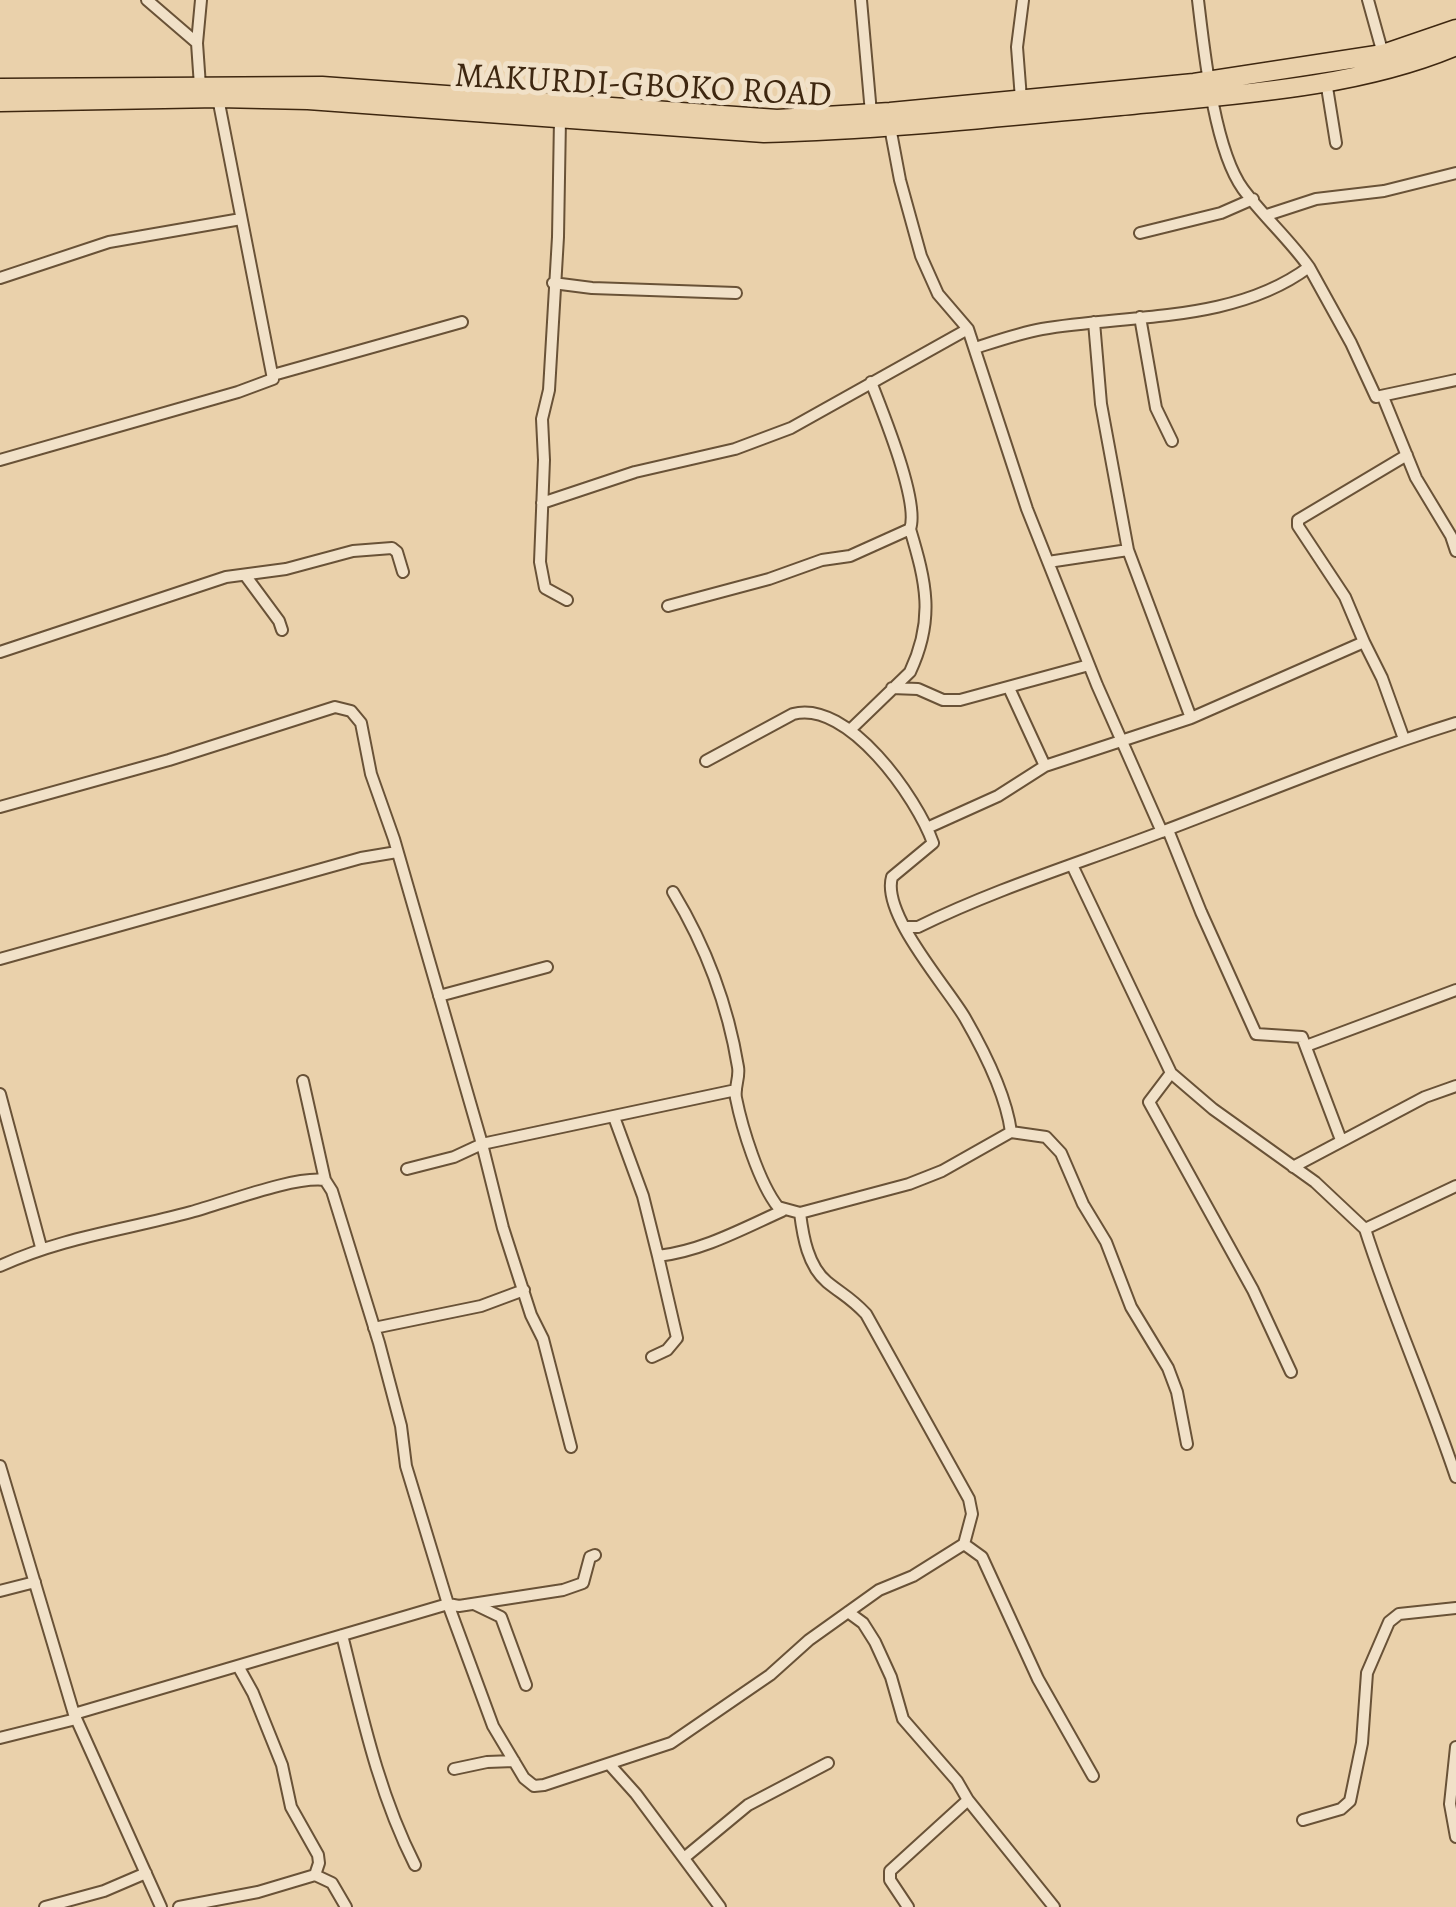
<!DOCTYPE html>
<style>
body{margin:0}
canvas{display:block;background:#ead1ab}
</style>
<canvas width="1456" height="1907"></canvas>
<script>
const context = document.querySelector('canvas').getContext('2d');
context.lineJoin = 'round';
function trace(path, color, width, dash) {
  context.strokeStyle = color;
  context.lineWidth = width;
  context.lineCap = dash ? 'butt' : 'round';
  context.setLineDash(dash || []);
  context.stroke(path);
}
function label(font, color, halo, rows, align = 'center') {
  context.font = font + ' Alegreya,serif';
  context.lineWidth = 10;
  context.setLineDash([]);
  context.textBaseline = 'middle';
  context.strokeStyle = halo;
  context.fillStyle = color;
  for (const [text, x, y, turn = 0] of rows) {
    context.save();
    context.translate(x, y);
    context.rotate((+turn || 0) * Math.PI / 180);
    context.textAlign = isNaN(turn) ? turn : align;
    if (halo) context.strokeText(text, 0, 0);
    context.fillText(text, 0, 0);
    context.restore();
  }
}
const street = new Path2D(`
 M147 0 197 43 200 86
 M861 0 871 113
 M1368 0 1383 54
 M197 43 201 0
 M1326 81 1336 143
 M1021 99 1017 47 1023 0
 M560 119 558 237 549 390 542 419 544 460 540 562 545 588 567 600
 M890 127 900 180 921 256 938 294 968 329 1027 509 1097 685 1162 832
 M1267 215 1316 199 1384 191 1456 173
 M1140 233 1221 213 1253 199
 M1309 267 1351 343 1376 397 1456 380
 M0 278 109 242 241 219
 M553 283 592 288 736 293
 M1140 317 1156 408 1172 441
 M975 348C997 341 1020 333 1042 329 1130 314 1234 323 1309 267 1289 239 1263 216 1243 189 1214 149 1204 50 1198 0
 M273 375 462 322
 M1383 397 1416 478 1451 536 1456 551
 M0 460 238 392 273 379 218 98
 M542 503 635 472 735 449 791 428 968 329
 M1048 562 1128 550
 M245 575 279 621 282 630
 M668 606 769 579 822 560 850 556 910 529C920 502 882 411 871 382
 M1364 642 1345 597 1298 526V520L1407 455
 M0 652 226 577 286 569 353 551 392 548 397 552 403 572
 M892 688 918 689 943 700H960L1089 665
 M1009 688 1045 766
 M1191 718 1364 642 1382 678 1404 739
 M850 730 910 672C935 619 926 582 910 529
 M706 761 793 714C848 699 917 798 933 843L892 877C881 914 947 987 965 1018 984 1051 1006 1094 1011 1132
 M0 807 169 760 335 707 351 711 361 723 371 774 394 839 482 1144 503 1228 531 1315 543 1339 571 1447
 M927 828 998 796 1045 766 1191 718 1128 550 1101 404 1094 322
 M1168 830 1201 912 1256 1034 1302 1037 1341 1140
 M1072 865 1171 1073 1213 1109 1315 1182 1365 1229 1456 1186
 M673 892C705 945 728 1006 738 1067 740 1078 734 1087 736 1098 742 1128 759 1183 778 1207L800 1213 909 1184 942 1171 1011 1132 1046 1137 1061 1153 1083 1204 1106 1242 1131 1307 1168 1368 1177 1392 1187 1444
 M905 927H918C997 888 1080 863 1161 832 1259 795 1356 754 1456 723
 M0 959 361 858 397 852
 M439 996 547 967
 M1306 1046 1456 990
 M1171 1073 1149 1102 1253 1290 1291 1372
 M303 1081 325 1180
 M0 1094 41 1247
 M614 1117 643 1196 658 1256C702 1251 742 1229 782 1211
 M1293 1167 1425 1097 1456 1086
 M407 1169 454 1157 482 1144 736 1090
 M1365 1229C1392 1314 1428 1393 1456 1477
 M0 1266C63 1237 125 1230 191 1212 225 1203 293 1176 325 1180L332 1191 379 1343 401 1426 406 1466 448 1604 493 1726 524 1778 534 1786 544 1785 671 1743 770 1675 809 1640 879 1590 913 1576 964 1544 972 1514 969 1499 866 1314C850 1297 843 1295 827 1282 808 1266 803 1237 800 1213
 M374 1328 481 1306 524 1290
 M652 1357 667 1350 677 1338 658 1256
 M0 1466 74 1714 161 1907
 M964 1544 982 1557 1038 1679 1093 1776
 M0 1591 35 1582
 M474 1604 501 1617 526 1685
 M848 1612 863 1623 875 1642 891 1677 903 1719 957 1781 968 1800 1054 1907
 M342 1635C362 1715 378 1792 415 1865
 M238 1666 253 1693 282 1765 291 1807 318 1855 319 1863 315 1875
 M74 1714 448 1604 459 1606 563 1590 583 1583 590 1557 595 1555
 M0 1738 76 1719
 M1456 1747 1450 1804 1456 1837
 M610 1765 636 1794 720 1907
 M454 1769 487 1762 514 1761
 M1303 1820 1341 1809 1350 1801 1362 1743 1367 1673 1389 1622 1399 1614 1456 1608
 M684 1858 748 1805 828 1763
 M45 1907 104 1891 146 1873
 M179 1907 258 1892 315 1875 332 1883 346 1907
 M908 1907 890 1880V1871L968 1800`);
const primary = new Path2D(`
 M0 88 322 86 777 119 890 112 1194 83 1383 54 1456 29
 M0 102 218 98 308 100 764 133C883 130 1002 117 1120 106 1229 95 1355 89 1456 46`);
trace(street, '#695237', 14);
trace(primary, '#3e2710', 21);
trace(street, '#f1e1c8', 10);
trace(primary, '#ead1ab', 18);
label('35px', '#3e2710', '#f1e1c8', [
 ["MAKURDI-GBOKO ROAD",643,87,3]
]);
</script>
